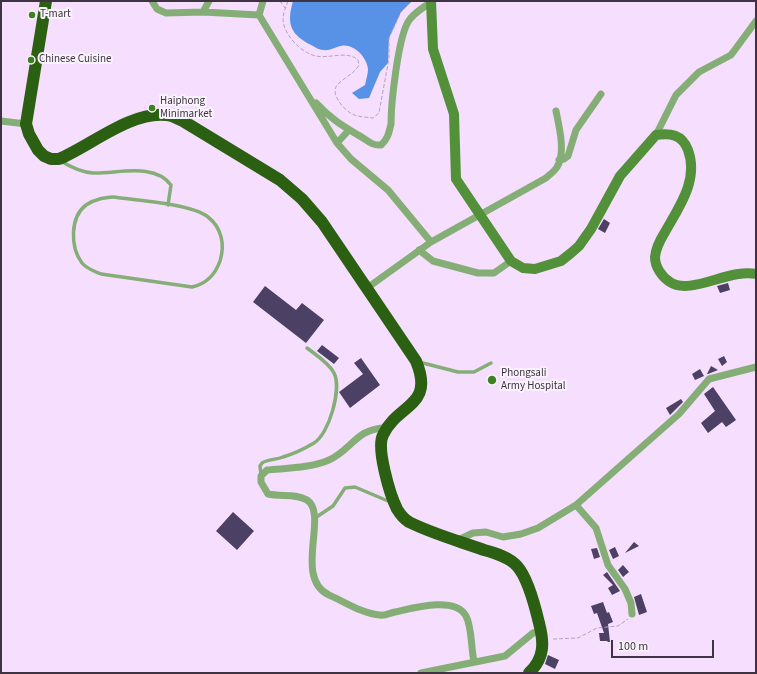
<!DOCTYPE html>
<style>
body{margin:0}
#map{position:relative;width:757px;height:674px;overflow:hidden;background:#f6defe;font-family:"Source Sans 3",sans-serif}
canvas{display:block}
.frame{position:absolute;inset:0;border:2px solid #3f3343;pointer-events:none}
.scale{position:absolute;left:611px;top:640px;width:103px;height:18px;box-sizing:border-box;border:2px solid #3f3343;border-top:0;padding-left:5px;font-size:12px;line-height:14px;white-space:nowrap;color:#3f3343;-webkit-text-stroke:3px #f9f3fb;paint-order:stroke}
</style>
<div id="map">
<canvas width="757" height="674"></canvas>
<div class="frame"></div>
<div class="scale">100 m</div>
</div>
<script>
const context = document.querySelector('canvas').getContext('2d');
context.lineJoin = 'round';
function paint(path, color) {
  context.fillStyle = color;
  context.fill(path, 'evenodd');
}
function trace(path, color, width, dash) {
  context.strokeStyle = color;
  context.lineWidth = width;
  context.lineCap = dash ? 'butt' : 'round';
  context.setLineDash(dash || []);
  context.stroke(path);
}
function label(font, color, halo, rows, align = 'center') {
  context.font = font + ' "Source Sans 3",sans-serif';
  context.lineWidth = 4;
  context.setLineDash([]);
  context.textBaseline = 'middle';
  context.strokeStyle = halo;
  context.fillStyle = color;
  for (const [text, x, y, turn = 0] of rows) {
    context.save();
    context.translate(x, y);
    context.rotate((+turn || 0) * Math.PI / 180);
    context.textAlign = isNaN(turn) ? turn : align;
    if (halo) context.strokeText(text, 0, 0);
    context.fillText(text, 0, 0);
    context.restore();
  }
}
paint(new Path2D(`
 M293 1H412L401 12 389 38 388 63 380 72 369 98 359 99 352 93 365 85C366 80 368 74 368 69 367 57 353 43 341 46 335 47 330 51 323 50 318 50 314 46 309 44 289 33 287 22 293 1Z`), '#5792e7');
paint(new Path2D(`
 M604 219 610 223 605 233 598 229Z
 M728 283 730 290 720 293 717 286Z
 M265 286 296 310 302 303 324 320 306 343 253 302Z
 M322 345 339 358 334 364 317 351Z
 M724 356 727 362 722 366 718 359Z
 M361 358 380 385 350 408 339 392 363 374 354 363Z
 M711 366 718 370 708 374H707Z
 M700 369 704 376 695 380 692 374Z
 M713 387 736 420 726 427 722 422 708 433 701 423 715 411 704 394Z
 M681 399 683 402 670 415 666 408Z
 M233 512 254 531 237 550 216 531Z
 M634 542 639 546 625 553Z
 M615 547 619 556 613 559 609 550Z
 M597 548 600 557 594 559 591 549Z
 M623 565 629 572 623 577 618 570Z
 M607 572 620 591 612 595 608 588 613 585 603 575Z
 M641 594 647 612 639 615 634 597Z
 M603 602 607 613 609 612 613 622 608 624 610 642H608L607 641H600L599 633H604L597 613 594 614 591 606Z
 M548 655 559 660 555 669 545 664Z`), '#4c4065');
trace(new Path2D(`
 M280 1 285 8
 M288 1C286 7 283 13 283 19 283 34 301 53 316 56 329 59 347 50 358 60L359 65C354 74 345 77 338 84 329 93 343 109 352 114 358 117 366 117 373 118L379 113 389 58V38L401 12 412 1
 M553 639 578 638 597 628 618 626 628 619`), '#b5a1bc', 1, [4, 2]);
trace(new Path2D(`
 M61 161C72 168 81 172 93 173 117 174 154 162 171 185L168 205
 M113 197C135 200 193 204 208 217 222 228 225 245 220 261 215 275 206 284 192 287L101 274C94 271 87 269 82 263 70 247 70 217 86 205 94 199 104 198 113 197Z
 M419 362 458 372H474L491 363
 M261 475 260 466 262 463C268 459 276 460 283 457 293 454 304 449 314 443 329 434 342 389 334 373 329 363 316 355 307 348
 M315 518 333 506 345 488 355 487 388 501 390 500`), '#85ae76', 3.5);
trace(new Path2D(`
 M152 1 157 9 166 13 203 12 259 15
 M263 1 259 15 337 143 351 159 388 190 431 242
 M203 12 209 1
 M316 103C330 118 341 125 358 135 366 139 371 146 381 145 388 139 389 132 391 124 391 103 398 39 408 22 413 13 423 8 431 2
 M1 121 26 124
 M656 135 676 95 699 72 731 55 756 21
 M337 143 348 131
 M559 160 564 159 568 156 576 130 601 94
 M419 250 433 261 478 273H494L511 261
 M367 288 431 242 546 178C549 175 555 171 557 167 566 153 559 126 556 111
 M386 428C356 428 352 450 329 460 311 468 287 468 267 470L261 476V482L268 494C281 497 296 493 307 500 329 514 293 578 329 595 345 602 363 614 380 615 385 616 390 613 395 612 413 608 455 596 466 616 472 627 471 649 474 661
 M576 505 596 528 608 565 625 589 631 603 632 614
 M458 540 473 533 486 532 503 537 521 534 538 528 576 505 679 414 709 379 756 367
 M421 673 505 656 533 633 541 631`), '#85ae76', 7);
trace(new Path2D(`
 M431 1 433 49 454 114 456 179 511 261 523 268 535 269 561 261 571 253 579 246 591 229 620 176 656 135C670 133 682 134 688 150 699 180 679 207 665 232 660 240 656 247 655 257 655 267 662 277 670 282 690 296 730 268 756 274`), '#529039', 10);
trace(new Path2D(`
 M46 1 26 124 29 134 38 150 44 156 51 159H59C90 146 131 111 166 115 172 115 178 119 183 121L280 180 302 199 322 222 416 361C435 407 398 403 383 435 376 448 390 495 397 509 400 514 404 519 409 522 433 534 459 541 484 550 495 553 509 557 517 566 528 578 535 606 539 623 544 642 545 658 529 673`), '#2b5f11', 12);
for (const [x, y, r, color] of [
 [32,15,4,"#3f8021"],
 [31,60,4,"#3f8021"],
 [152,108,4,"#3f8021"],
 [492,380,5,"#3f8021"]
]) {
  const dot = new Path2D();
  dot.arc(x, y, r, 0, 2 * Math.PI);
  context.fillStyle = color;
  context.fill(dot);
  trace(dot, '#f9f3fb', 1.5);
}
label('11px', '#3f3343', '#f9f3fb', [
 ["T-mart",40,15],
 ["Chinese Cuisine",39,60],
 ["Haiphong",160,102],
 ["Minimarket",160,115],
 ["Phongsali",501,374],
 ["Army Hospital",501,387]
], 'left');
</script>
